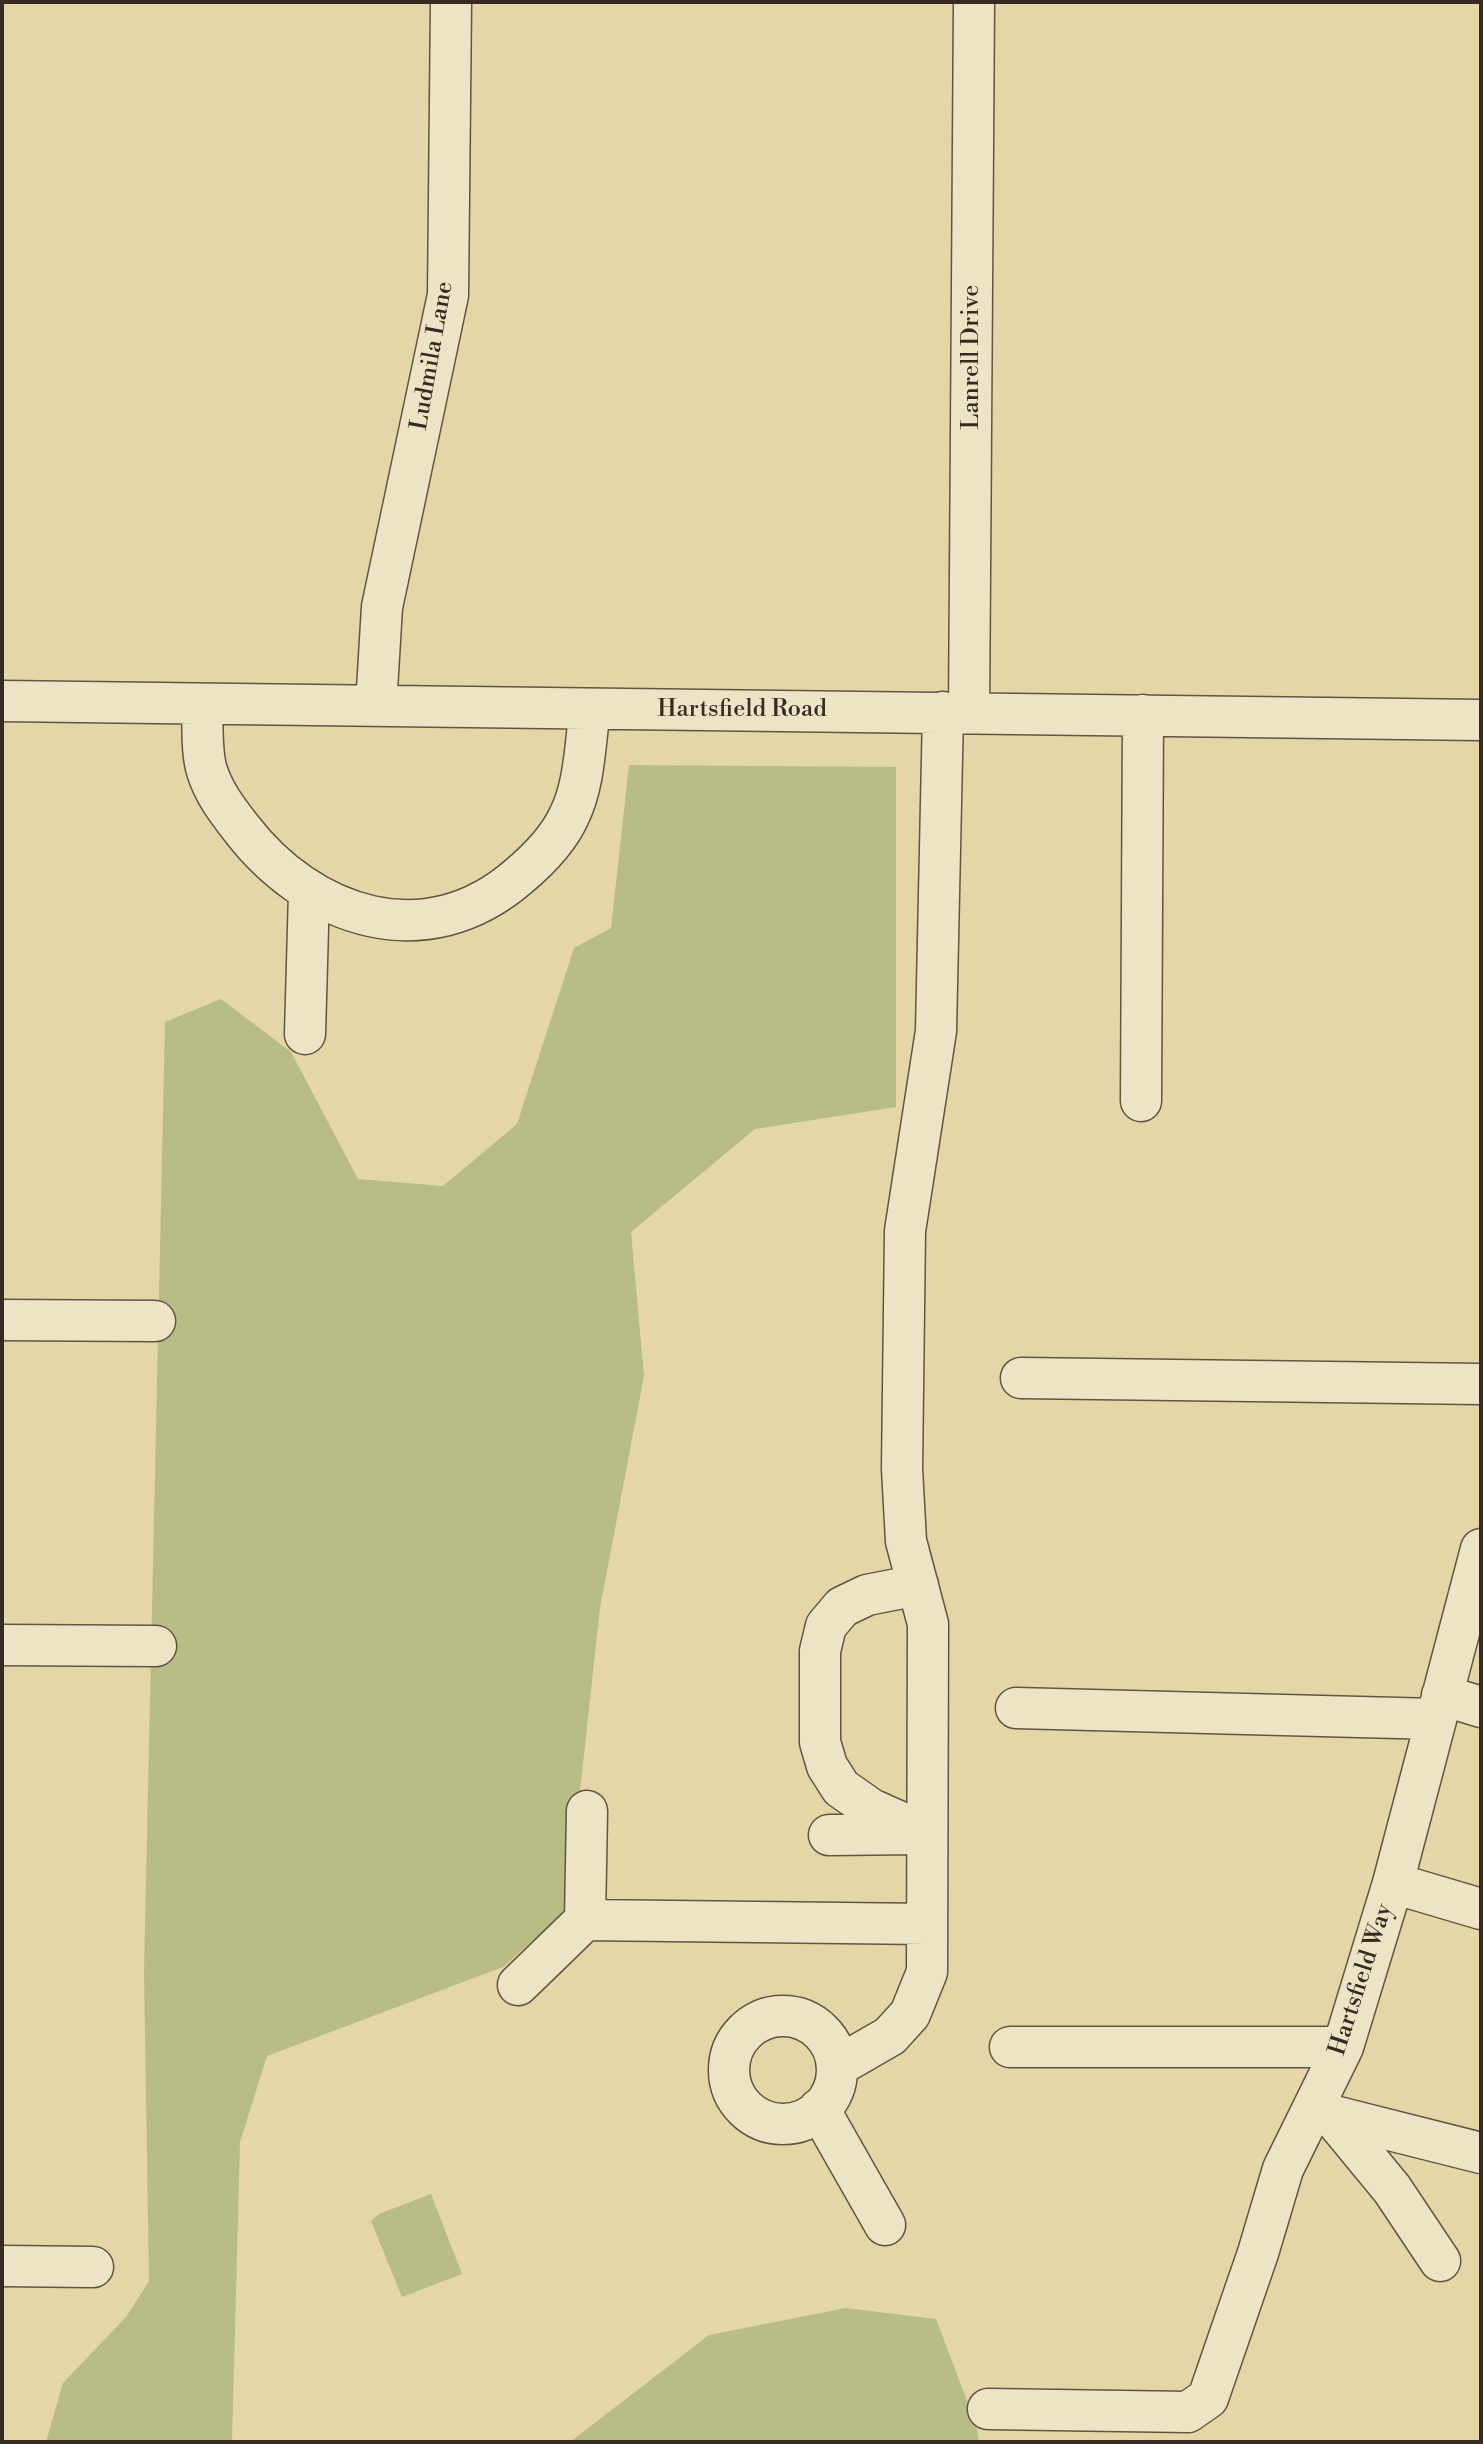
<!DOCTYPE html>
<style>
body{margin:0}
#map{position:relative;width:1483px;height:2444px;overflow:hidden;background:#e4d6a6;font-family:"Libre Bodoni",serif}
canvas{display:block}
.frame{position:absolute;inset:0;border:4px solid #362a22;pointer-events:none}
</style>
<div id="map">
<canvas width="1483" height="2444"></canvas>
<div class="frame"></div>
</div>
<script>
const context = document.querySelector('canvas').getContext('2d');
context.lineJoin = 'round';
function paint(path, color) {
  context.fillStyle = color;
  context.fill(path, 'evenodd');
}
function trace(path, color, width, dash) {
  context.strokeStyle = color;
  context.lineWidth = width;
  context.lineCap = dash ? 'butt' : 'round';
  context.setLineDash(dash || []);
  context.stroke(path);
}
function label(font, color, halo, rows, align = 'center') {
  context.font = font + ' "Libre Bodoni",serif';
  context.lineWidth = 6;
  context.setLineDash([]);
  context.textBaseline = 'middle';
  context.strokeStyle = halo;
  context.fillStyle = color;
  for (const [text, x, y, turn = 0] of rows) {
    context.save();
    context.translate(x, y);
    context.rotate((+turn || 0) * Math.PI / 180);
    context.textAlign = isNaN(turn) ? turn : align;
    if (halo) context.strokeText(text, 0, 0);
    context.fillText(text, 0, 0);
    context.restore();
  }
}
paint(new Path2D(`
 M629 765 896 767V1107L755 1129 631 1232 644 1376 600 1608 567 1910 503 1967 267 2056 240 2142 232 2442H46L63 2383 126 2317 149 2281 144 1971 165 1022 221 999 291 1052 358 1179 443 1186 517 1124 574 948 611 928Z
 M431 2194 462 2274 402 2297 371 2221 379 2214Z
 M846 2308 936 2319 976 2424 979 2442H570L709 2335Z`), '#b7bd84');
const minor = new Path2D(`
 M2 701 1481 720
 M202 705C203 725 201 752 207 771 214 793 227 810 241 828 310 918 426 957 519 876 538 860 559 838 569 816 585 784 585 743 590 709
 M376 706 382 607 448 295 451 2
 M969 713 974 2
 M305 1034 309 892
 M1141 1101 1143 715
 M2 1320 155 1321
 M1021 1378 1481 1384
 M918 1585 867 1595 842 1607 826 1626 820 1651V1742L827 1766 841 1788 871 1809 927 1834
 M2 1645 156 1646
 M1442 1695 1481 1707
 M1016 1708 1436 1719
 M829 1835 915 1834
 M1393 1883 1481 1909
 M585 1920 587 1811
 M518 1985 585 1920 927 1924
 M729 2070a54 54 0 1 1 108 0a54 54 0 1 1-108 0Z
 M1010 2047H1343
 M838 2066 890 2036 910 2014 927 1972 928 1624 906 1541 902 1469 905 1231 936 1031 943 712
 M819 2109 885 2225
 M1326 2114 1481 2153
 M1331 2115 1392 2189 1440 2261
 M2 2266 93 2267
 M988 2409 1188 2412 1208 2398 1258 2253 1283 2169 1343 2047 1393 1883 1481 1549`);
trace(minor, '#625543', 43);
trace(minor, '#ede4c5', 40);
label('24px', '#362a22', '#ede4c5', [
 ["Ludmila Lane",433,356,-80],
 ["Lanrell Drive",972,357,-90],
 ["Hartsfield Road",742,710],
 ["Hartsfield Way",1362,1980,-72]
]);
</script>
